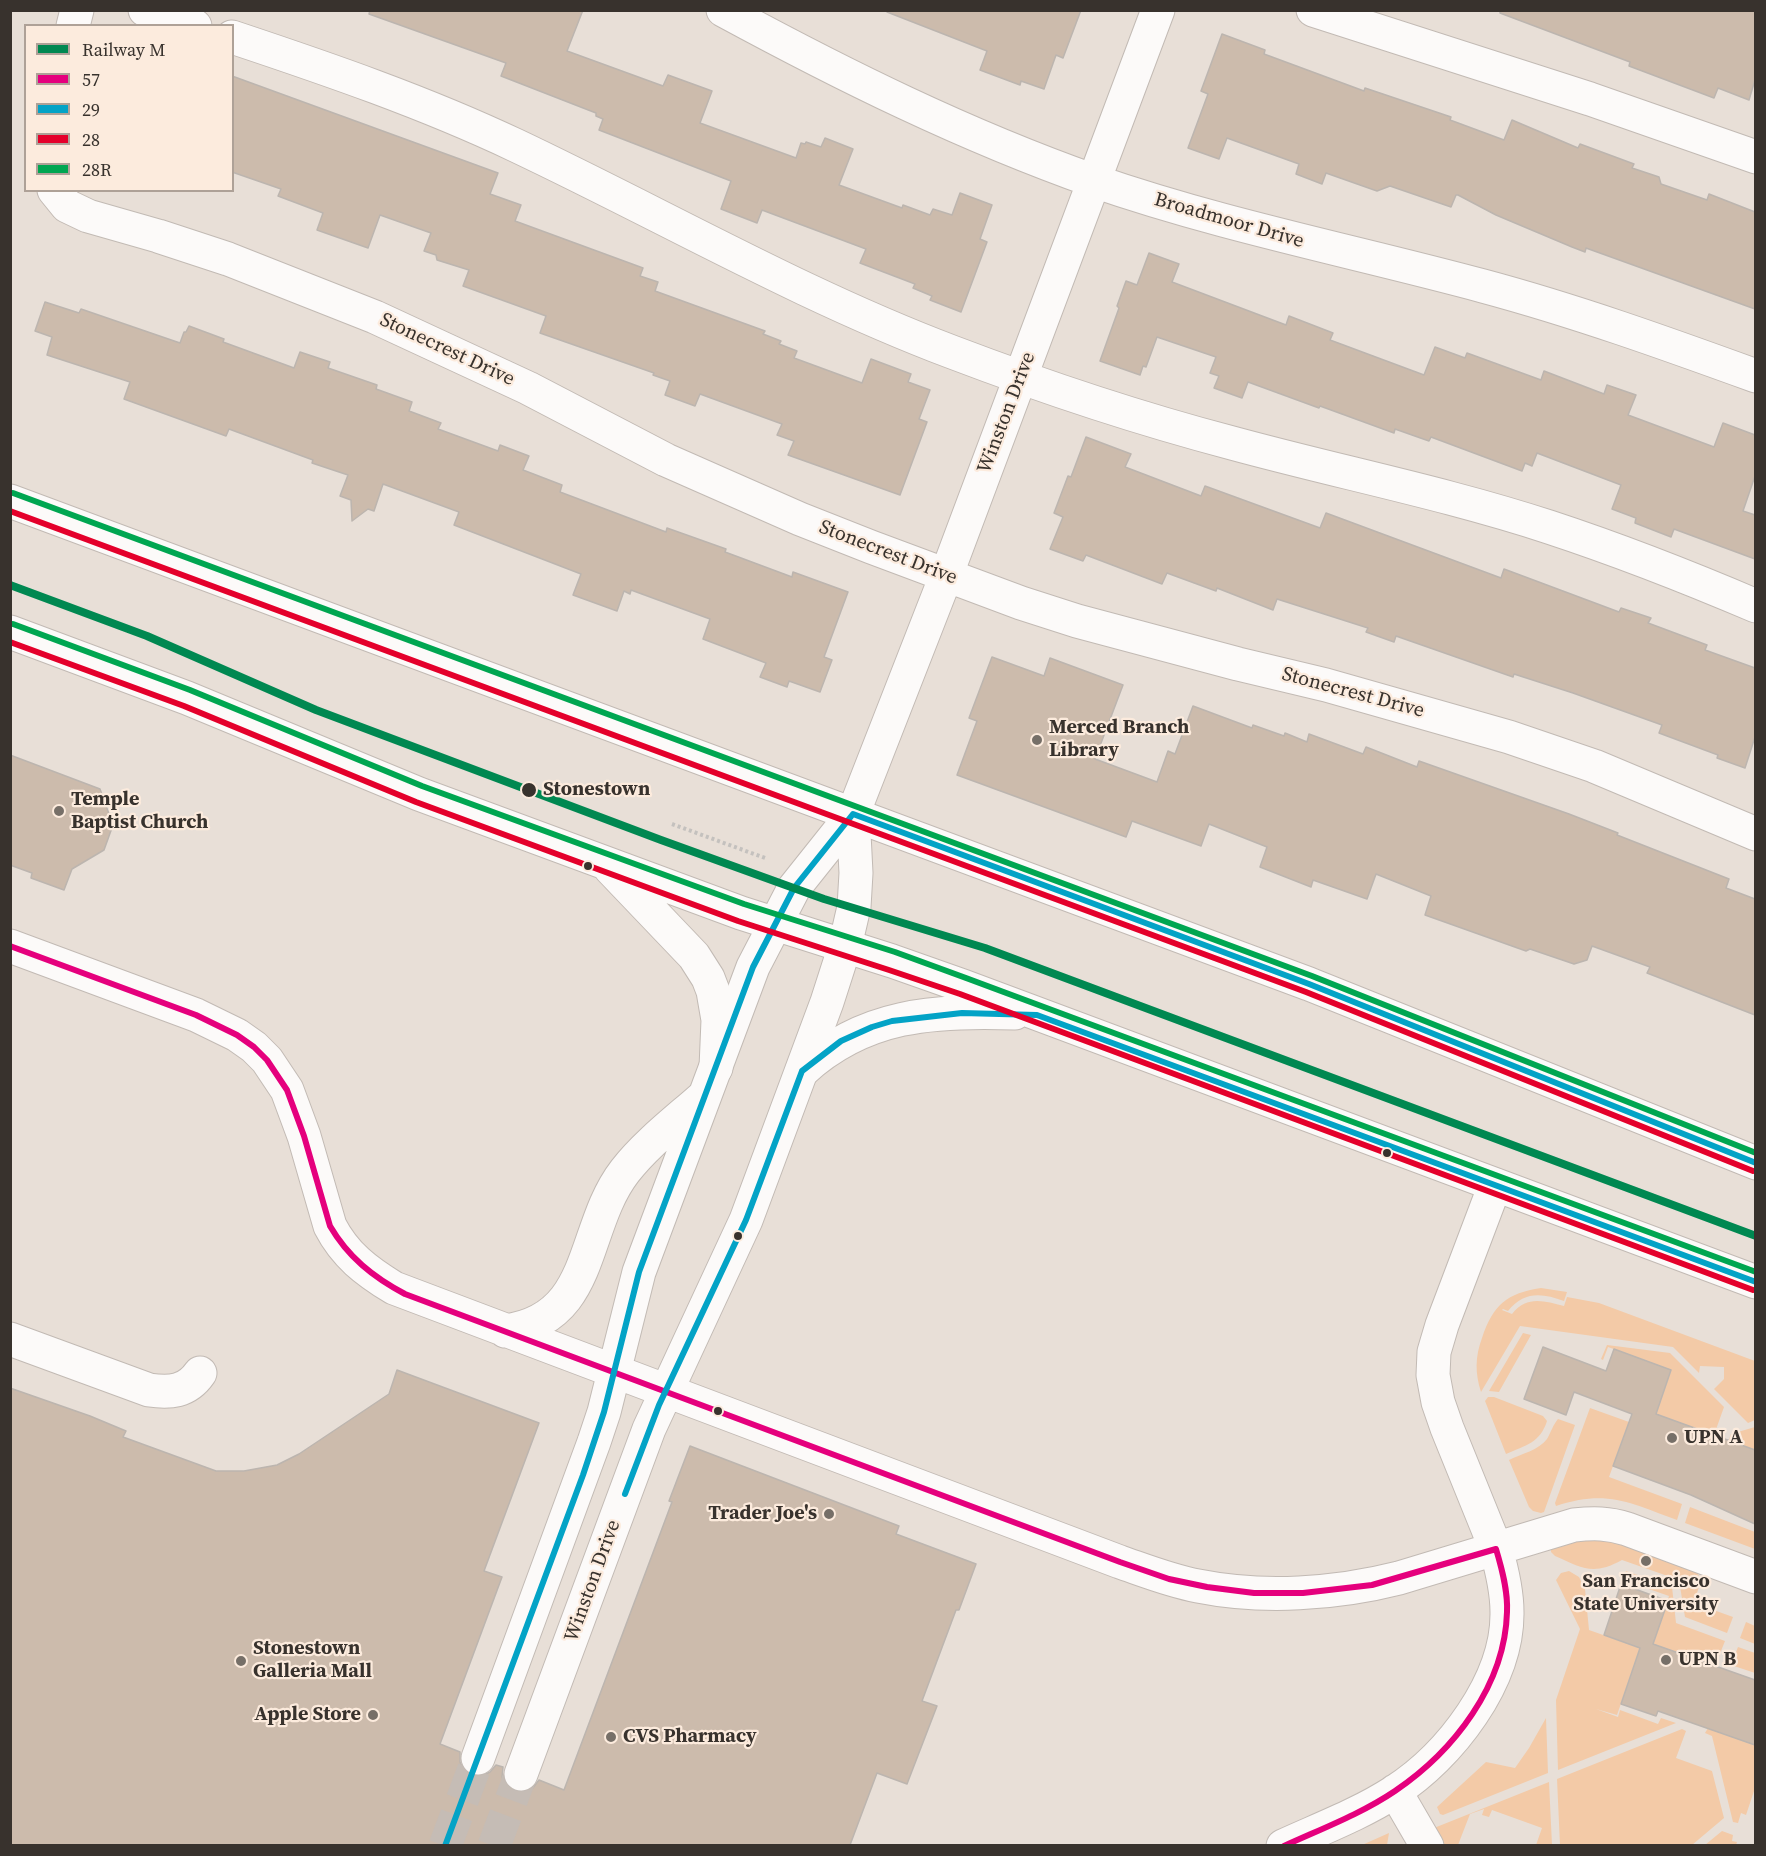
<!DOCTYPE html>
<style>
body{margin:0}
#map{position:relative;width:1766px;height:1856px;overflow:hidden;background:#e8dfd7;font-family:"Source Serif 4",serif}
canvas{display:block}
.frame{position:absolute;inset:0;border:12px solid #38322d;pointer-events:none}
.legend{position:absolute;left:24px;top:24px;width:210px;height:168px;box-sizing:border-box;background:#fcebdd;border:2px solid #aea197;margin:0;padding:8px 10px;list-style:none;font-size:18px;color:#38322d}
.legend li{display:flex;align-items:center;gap:12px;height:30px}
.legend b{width:30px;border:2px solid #aea197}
</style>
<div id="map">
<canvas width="1766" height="1856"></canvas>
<div class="frame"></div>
<ul class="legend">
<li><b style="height:8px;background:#008851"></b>Railway M</li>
<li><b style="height:8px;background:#e5007d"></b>57</li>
<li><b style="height:8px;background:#03a3c6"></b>29</li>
<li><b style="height:8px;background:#e4002b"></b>28</li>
<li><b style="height:8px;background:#00a651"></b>28R</li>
</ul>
</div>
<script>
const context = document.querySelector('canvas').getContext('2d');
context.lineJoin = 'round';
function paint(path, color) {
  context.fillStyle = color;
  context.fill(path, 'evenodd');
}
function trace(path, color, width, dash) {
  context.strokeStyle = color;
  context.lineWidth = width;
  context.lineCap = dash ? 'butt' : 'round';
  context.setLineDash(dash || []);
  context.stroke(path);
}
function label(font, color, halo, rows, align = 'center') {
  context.font = font + ' "Source Serif 4",serif';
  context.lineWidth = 4.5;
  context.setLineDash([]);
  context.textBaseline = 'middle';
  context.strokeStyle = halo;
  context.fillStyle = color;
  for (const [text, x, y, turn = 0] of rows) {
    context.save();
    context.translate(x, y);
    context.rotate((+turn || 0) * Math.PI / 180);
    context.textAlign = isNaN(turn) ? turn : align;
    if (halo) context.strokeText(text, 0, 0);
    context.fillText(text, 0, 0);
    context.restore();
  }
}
paint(new Path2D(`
 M1541 1288 1567 1292 1564 1301C1542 1293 1524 1291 1508 1311L1503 1309 1502 1310 1512 1314C1527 1295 1544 1301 1564 1306L1567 1297 1599 1303 1755 1361V1420L1748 1423 1714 1389 1724 1379V1367L1700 1366 1699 1373 1673 1347 1520 1326 1481 1392C1475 1373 1475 1357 1482 1338 1493 1305 1507 1293 1541 1288Z
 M1523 1333 1531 1335 1500 1390 1499 1392 1489 1391Z
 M1607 1345 1670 1353 1724 1407 1714 1435 1656 1414 1671 1370 1608 1347 1603 1360 1601 1359Z
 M1488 1397H1494L1543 1416 1547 1421C1540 1443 1526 1445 1506 1454L1485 1401Z
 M1590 1408 1629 1422 1609 1477 1682 1504 1677 1520C1630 1503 1607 1489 1556 1506L1555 1503Z
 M1558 1419 1575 1425 1544 1512 1541 1513 1533 1511 1529 1507 1509 1460C1521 1454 1539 1450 1547 1439 1551 1432 1553 1425 1558 1419Z
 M1755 1427V1450L1729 1440 1731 1434Z
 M1690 1507 1755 1532V1549L1685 1523Z
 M1594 1534 1695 1569 1701 1580 1694 1603 1733 1617 1727 1633 1685 1617 1679 1580 1622 1560C1593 1576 1582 1568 1555 1556L1551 1552V1548Z
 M1569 1571 1579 1577 1585 1589 1589 1630 1640 1648 1617 1715 1596 1709 1618 1717 1620 1710 1658 1724 1661 1718 1676 1723 1558 1770 1556 1700 1580 1629 1556 1580 1561 1573Z
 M1626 1571 1672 1587 1676 1623 1725 1641 1715 1666 1653 1644 1669 1596 1623 1580Z
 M1746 1622 1755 1626V1644L1740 1638Z
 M1738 1647 1755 1653V1673L1731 1665Z
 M1546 1718 1548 1773 1443 1815 1440 1814 1437 1807 1486 1762 1515 1768 1529 1748Z
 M1708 1728 1755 1745V1788L1746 1815 1741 1813 1738 1823 1733 1822 1712 1736 1705 1733Z
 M1682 1729 1686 1731 1676 1758 1712 1771 1724 1818 1692 1845H1560L1557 1779Z
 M1549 1782 1552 1845H1536L1542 1828 1492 1810 1489 1817 1482 1815 1484 1809 1470 1814 1458 1845H1445L1434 1828Z
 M1722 1831 1733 1835 1732 1841 1737 1842 1736 1845H1705Z
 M1389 1833 1387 1845H1362Z`), '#f3caa7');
const building = new Path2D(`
 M370 10H583L567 51 663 86 668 75 712 91 700 123 796 158 801 143 805 144 806 142 821 147 825 138 853 149 839 185 902 208 903 205 930 215 933 209 952 215 960 193 992 205 980 239 987 242 961 312 930 300 932 296 913 288 915 284 860 263 866 249 762 210 757 223 721 209 731 181 599 130 603 119 596 116V113L501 76 506 63 369 14Z
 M888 10H1081L1063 58 1056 55 1044 89 1021 81 1020 85 980 70 987 51 887 12Z
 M1500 10H1755V80L1749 100 1718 88 1714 98 1629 66 1630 62 1500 13Z
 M1222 34 1265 50 1264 54 1364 91 1365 88 1451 117 1450 120 1504 140 1512 120 1578 148 1580 144 1634 164 1632 168 1659 177 1661 184 1707 200 1709 194 1755 212V309L1586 248 1585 252 1572 247 1496 215 1458 195H1456L1451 207 1390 186 1377 191 1326 173 1322 184 1296 174 1299 164 1227 138 1219 159 1188 148 1208 94 1201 91Z
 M232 76 498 173 490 194 521 205 515 221 643 268 640 276 658 282 655 291 765 331 763 334 781 341 779 344 797 351 794 358 862 383 871 359 911 374 908 382 930 390 919 419 927 422 900 495 788 455 794 441 777 435 782 424 700 394 695 406 665 395 670 381 653 375 654 373 540 333 546 316 463 286 469 270 437 260 436 255 424 251 431 233 380 215 368 248 317 230 323 213 278 196 281 189 232 172Z
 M1149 253 1179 264 1172 282 1286 325 1289 316 1333 333 1330 340 1424 375 1435 347 1465 358 1467 353 1541 380 1544 371 1604 394 1607 385 1636 395 1628 415 1714 447 1723 423 1755 435V476L1743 511 1755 515V559L1674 529 1671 537 1635 523 1636 518 1612 509 1621 485 1537 453 1532 466 1525 463 1522 471 1431 437 1429 441 1395 429 1394 433 1320 406 1319 408 1248 382 1242 398 1214 388 1219 376 1210 373 1216 357 1157 337 1146 367 1143 366 1140 375 1100 361 1119 308 1117 306 1126 281 1137 285Z
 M45 302 79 313 81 309 180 343 184 332H186L189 326 224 339 223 342 294 368 300 352 330 362 328 368 377 385 376 389 412 402 409 411 441 423 438 429 498 451 500 445 529 456 523 470 562 485 560 492 666 532 667 528 726 549 725 552 792 577 793 572 848 592 824 657 832 660 820 692 789 681 787 687 760 677 766 663 703 639 710 619 631 590 630 594 624 591 617 611 573 595 581 574 454 525 459 512 383 484 374 511 368 509 352 521 351 500 340 496 348 475 312 463 313 460 229 429 226 436 124 399 130 382 47 355 52 337 35 331Z
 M1086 437 1131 454 1125 467 1201 496 1205 486 1320 528 1326 513 1501 578 1504 569 1619 612 1621 608 1651 618 1648 623 1707 645 1705 650 1755 668V737L1745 768 1717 758 1718 755 1659 733 1662 725 1573 693 1514 674 1513 677 1396 636 1394 642 1366 632 1368 628 1277 599 1273 610 1217 588 1216 591 1167 573 1162 584 1086 555 1083 561 1050 549 1063 517 1054 513 1068 476 1071 477Z
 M992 657 1044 676 1050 658 1123 685 1095 759 1157 782 1168 751 1175 754 1193 706 1252 728 1253 725 1284 736 1285 733 1307 742 1309 734 1363 754 1366 747 1417 767 1419 761 1569 814 1618 833 1617 835 1729 879 1726 888 1755 899V1015L1647 973 1650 967 1592 946 1587 960 1574 964 1530 949 1526 951 1425 915 1431 896 1376 874 1367 899 1313 880 1311 887 1260 867 1267 847 1209 824 1201 846 1132 821 1126 837 957 775 977 721 969 718Z
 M10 755 100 789 113 825 104 850 72 869 64 890 31 878 32 873 10 865Z
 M1543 1347 1606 1371 1614 1349 1671 1370 1656 1414 1755 1450V1524L1691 1495 1613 1466 1632 1414 1574 1392 1566 1415 1524 1399Z
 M397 1370 539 1423 484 1571 502 1577 440 1744 460 1752V1762L464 1770 472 1776H482L490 1772 496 1765 503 1767 502 1777 506 1785 515 1792H524L532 1789 539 1780 564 1790 672 1502 669 1501 690 1446 899 1526 896 1534 976 1564 959 1610H956L922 1701 937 1706 907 1784 877 1773 850 1845H10V1388L90 1416 126 1431 123 1437 216 1471H244L277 1465 299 1454 389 1394Z
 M1621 1584 1668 1601 1653 1644 1755 1680V1745L1658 1711 1656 1716 1621 1704 1640 1648 1604 1635Z`);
paint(building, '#ccbbac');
trace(building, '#bcb5af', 1.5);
trace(new Path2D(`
 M445 1846 478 1758
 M494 1846 521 1774`), '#c5bcb5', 33, [33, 16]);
const minor = new Path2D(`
 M145 10 195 26
 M723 10C843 75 964 135 1094 181 1221 225 1353 251 1483 286 1576 311 1665 343 1756 376
 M1313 10 1590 99 1756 157
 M73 26 77 10
 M232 37C328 69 424 102 515 145 661 214 801 295 952 352 1044 387 1137 418 1232 443 1338 472 1445 493 1549 527 1619 550 1688 577 1756 606
 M54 190 67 206 88 216 158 236 228 259 375 317 528 388 666 460 800 519 871 547 1021 603 1077 621 1238 664 1326 685 1509 737 1594 766 1756 834
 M10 946 196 1015 237 1035 254 1047 267 1060 287 1090 304 1136 330 1226C345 1255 366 1271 394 1288L1120 1562C1146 1571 1171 1581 1198 1586 1263 1599 1336 1594 1399 1578L1574 1525C1594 1523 1608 1523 1627 1529L1756 1577
 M505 1331C596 1319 580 1229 625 1171 646 1144 676 1121 702 1098
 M10 1339 149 1390C170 1393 187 1392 200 1373
 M478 1758 594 1442 604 1412 639 1272 753 967 794 888 853 814 946 576 1158 10
 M521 1774 649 1429 746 1220 827 1002 845 946 854 907 856 873 853 814
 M1395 1791 1427 1846
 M1283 1846C1320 1829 1360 1814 1394 1792 1450 1756 1508 1681 1507 1612 1507 1590 1502 1570 1496 1549L1447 1428 1438 1402 1433 1375 1434 1352 1442 1325 1495 1185`);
const highway = new Path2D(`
 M10 501 1309 984 1756 1163
 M10 632 187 698 419 794 741 913 892 961 963 986 1756 1282
 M610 868 694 956 708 978 713 991 718 1020 716 1068
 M802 1071C864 1014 934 1010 1015 1013`);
trace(minor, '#c2bab4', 35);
trace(highway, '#c2bab4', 35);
trace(new Path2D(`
 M672 824 765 858`), '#c4c1be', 4, [3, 3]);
trace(minor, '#fcfaf9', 33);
trace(highway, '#fcfaf9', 33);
trace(new Path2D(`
 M10 946 196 1015 237 1035 254 1047 267 1060 287 1090 304 1136 330 1226C348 1257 373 1277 405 1294L1120 1562 1169 1579 1207 1587 1254 1593H1303L1372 1585 1496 1549
 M1284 1846C1321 1829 1361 1814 1395 1791 1454 1751 1505 1685 1507 1612 1508 1591 1502 1569 1496 1549`), '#e5007d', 6);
trace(new Path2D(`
 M625 1494 659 1405 746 1220 802 1071 841 1041 872 1027 892 1021 962 1013 1037 1015 1756 1282
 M445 1846 583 1475 604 1412 639 1272 753 967 794 888 853 814 1309 984 1756 1163`), '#03a3c6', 6);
trace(new Path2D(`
 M10 511 1306 992 1753 1171
 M10 642 184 706 416 802 738 921 889 970 960 994 1753 1290`), '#e4002b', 6);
trace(new Path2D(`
 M13 493 1312 976 1756 1153
 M13 624 190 690 422 786 744 904 895 952 966 978 1756 1272`), '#00a651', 6);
trace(new Path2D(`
 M10 585 147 636 316 710 661 840 824 899 985 948 1756 1236`), '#008851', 8);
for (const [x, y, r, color] of [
 [1037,740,6,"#766f68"],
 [529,790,8,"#38322d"],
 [59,811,6,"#766f68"],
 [588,866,5,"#38322d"],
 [1387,1153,5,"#38322d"],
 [738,1236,5,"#38322d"],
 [718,1411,5,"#38322d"],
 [1672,1438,6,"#766f68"],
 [829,1514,6,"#766f68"],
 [1646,1561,6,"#766f68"],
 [1666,1660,6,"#766f68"],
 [241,1661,6,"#766f68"],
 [373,1715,6,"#766f68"],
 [611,1737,6,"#766f68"]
]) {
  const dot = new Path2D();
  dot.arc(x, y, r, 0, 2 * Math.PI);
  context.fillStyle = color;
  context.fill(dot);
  trace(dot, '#fcebdd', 2);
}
label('20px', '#38322d', '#fcebdd', [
 ["Broadmoor Drive",1229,221,16],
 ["Stonecrest Drive",447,350,25],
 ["Winston Drive",1007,413,-69],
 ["Stonecrest Drive",888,553,21],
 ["Stonecrest Drive",1353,693,15],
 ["Winston Drive",593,1581,-70]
]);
label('bold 20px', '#38322d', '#fcebdd', [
 ["Merced Branch",1049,728],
 ["Library",1049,751],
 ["Temple",71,800],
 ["Baptist Church",71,823],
 ["UPN A",1684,1438],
 ["Trader Joe's",817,1514,"right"],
 ["San Francisco",1646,1582,"center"],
 ["State University",1646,1605,"center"],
 ["Stonestown",253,1649],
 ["Galleria Mall",253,1672],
 ["UPN B",1678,1660],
 ["Apple Store",361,1715,"right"],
 ["CVS Pharmacy",623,1737]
], 'left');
label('bold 20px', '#38322d', '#fcebdd', [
 ["Stonestown",543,790]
], 'left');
</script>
